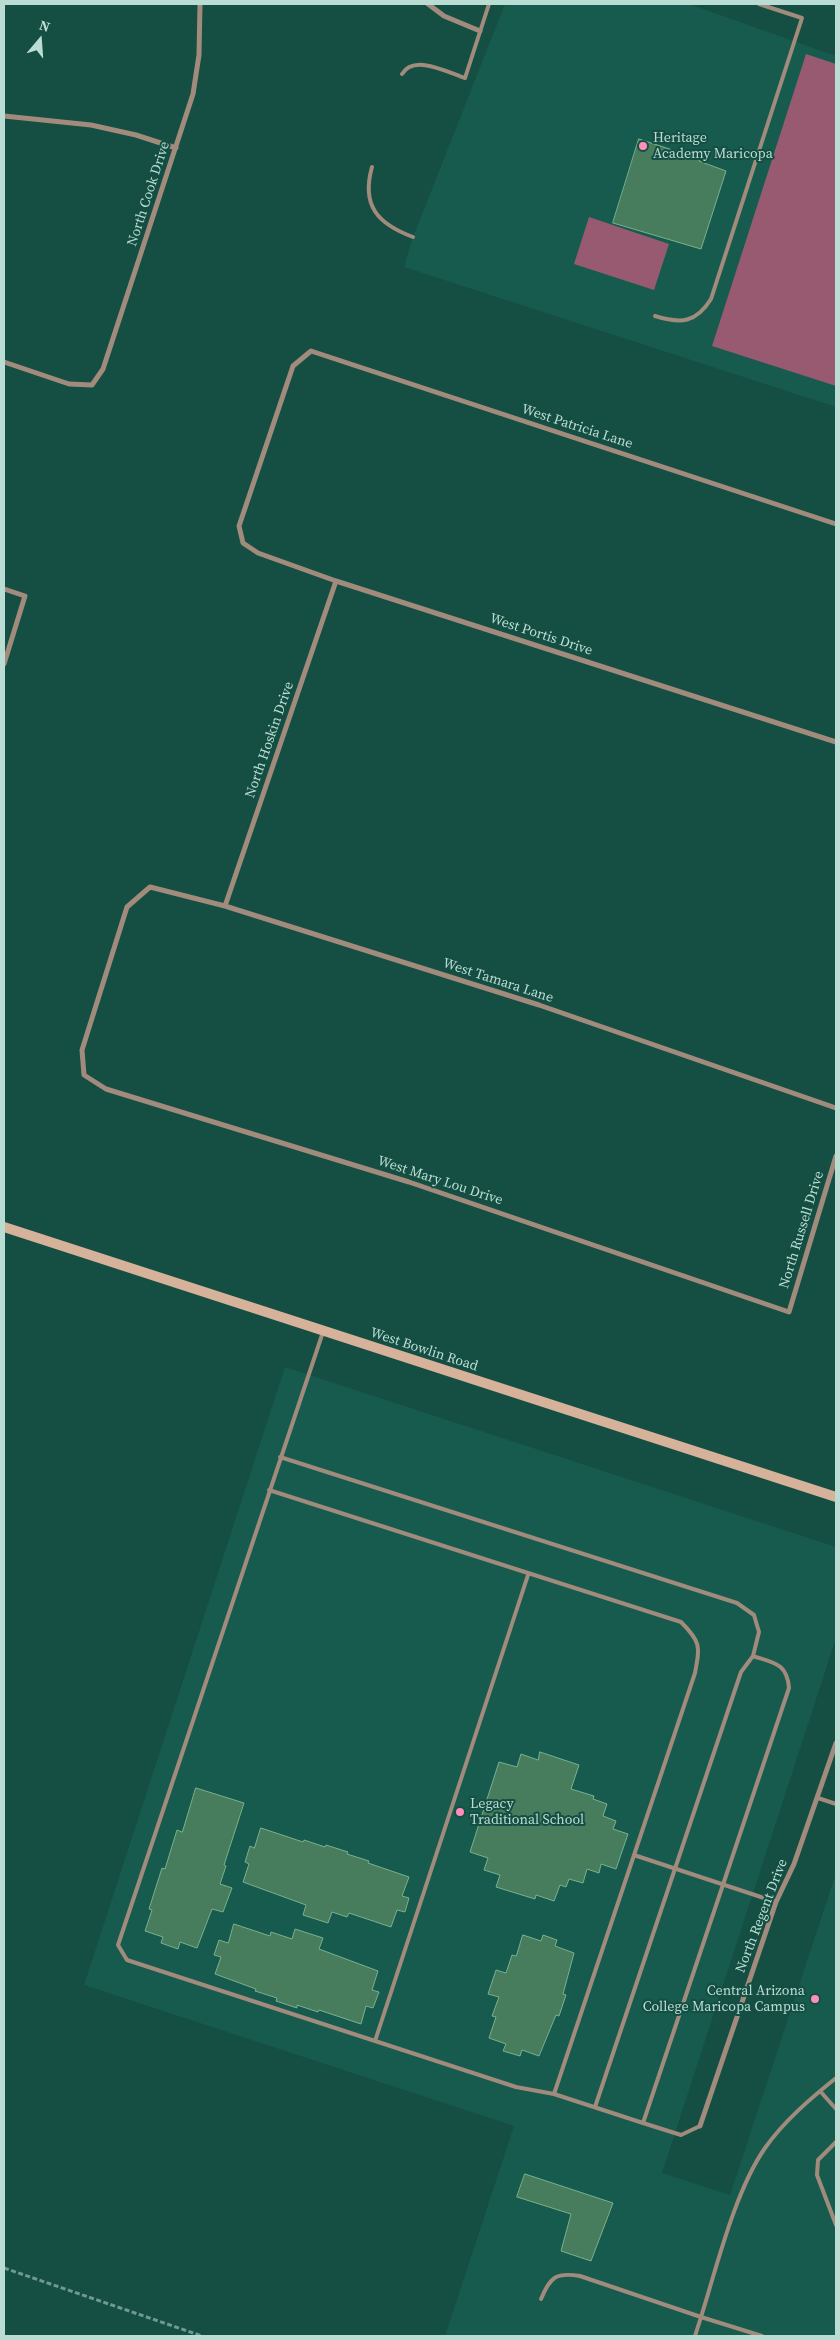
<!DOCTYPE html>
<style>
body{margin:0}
#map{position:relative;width:840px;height:2340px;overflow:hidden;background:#154e42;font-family:"Source Serif 4",serif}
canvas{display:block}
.frame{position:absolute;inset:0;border:5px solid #baddd3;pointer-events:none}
.north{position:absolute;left:15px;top:15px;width:50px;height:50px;-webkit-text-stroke:4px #154e42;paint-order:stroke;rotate:18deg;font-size:14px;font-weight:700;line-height:20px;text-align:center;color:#baddd3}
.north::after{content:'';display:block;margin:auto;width:18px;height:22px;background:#baddd3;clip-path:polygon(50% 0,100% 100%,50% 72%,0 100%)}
</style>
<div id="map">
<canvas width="840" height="2340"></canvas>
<div class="frame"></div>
<div class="north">N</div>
</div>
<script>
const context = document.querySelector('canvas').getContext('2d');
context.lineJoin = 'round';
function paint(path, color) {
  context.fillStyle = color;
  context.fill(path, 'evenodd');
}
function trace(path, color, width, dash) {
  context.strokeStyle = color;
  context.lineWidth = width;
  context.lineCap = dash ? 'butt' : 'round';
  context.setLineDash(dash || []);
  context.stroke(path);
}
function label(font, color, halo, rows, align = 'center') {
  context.font = font + ' "Source Serif 4",serif';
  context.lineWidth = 4;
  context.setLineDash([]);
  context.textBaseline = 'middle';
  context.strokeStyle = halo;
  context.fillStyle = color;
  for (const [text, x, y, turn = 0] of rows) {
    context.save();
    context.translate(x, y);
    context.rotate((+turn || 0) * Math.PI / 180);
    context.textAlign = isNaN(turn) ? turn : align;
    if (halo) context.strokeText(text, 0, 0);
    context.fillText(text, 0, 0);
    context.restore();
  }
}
paint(new Path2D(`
 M505 4H689L836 56V407L404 267 413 237Z
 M285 1367 836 1547V1638L662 2173 730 2195 836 1873V2336H445L514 2126 84 1985Z`), '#175b4e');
paint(new Path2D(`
 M806 54 836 64V386L712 346Z
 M589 217 669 244 654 290 574 264Z`), '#975a71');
const building = new Path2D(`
 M639 139 700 159 699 161 726 171 701 249 613 223Z
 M540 1752 579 1765 571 1789 594 1796 593 1799 607 1804 603 1816 616 1821 613 1829 628 1834 616 1869 601 1864 599 1873 587 1869 583 1883 569 1879 566 1887 560 1885 554 1901 536 1895 535 1899 496 1887 500 1875 484 1870 488 1858 470 1852 499 1762 517 1767 521 1754 538 1760Z
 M196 1788 244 1803 224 1865 226 1866 220 1884 232 1888 223 1912 212 1909 197 1948 180 1942 178 1949 161 1943 163 1937 145 1931 152 1910 149 1909 162 1868 165 1869 177 1830 182 1832Z
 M261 1828 303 1842 304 1840 325 1847 326 1845 348 1852 347 1854 369 1861 368 1863 409 1877 402 1896 409 1898 405 1912 397 1910 391 1927 349 1913 347 1917 332 1912 328 1923 303 1915 306 1905 243 1882 249 1864 245 1862 250 1846 254 1848Z
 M234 1924 270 1936 271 1932 292 1939 295 1929 323 1938 319 1949 378 1971 372 1990 379 1992 373 2008 366 2006 361 2024 319 2010 318 2012 297 2005V2008L276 2001 277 1998 255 1991 256 1989 215 1974 221 1957 214 1955 219 1940 228 1943Z
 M523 1935 541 1941 543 1935 557 1940 555 1946 574 1953 563 1994 566 1995 559 2016 556 2015 539 2056 522 2050 520 2056 503 2051 506 2044 489 2038 496 2017 492 2016 499 1997 488 1994 496 1970 506 1973 512 1955 516 1956Z
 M525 2174 613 2203 591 2261 561 2251 571 2214 517 2197Z`);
paint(building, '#477d5d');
trace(building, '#79b18e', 1);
trace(new Path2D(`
 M4 2268 202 2336`), '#6e9b90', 3, [5, 2.5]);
trace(new Path2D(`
 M402 74C414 54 447 72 465 78L489 4
 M372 167C361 206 378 224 413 237
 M655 316C681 324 696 323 711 299L802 18 759 4
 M280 1457 737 1603 754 1615 759 1632 753 1656C774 1663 787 1663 789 1688L643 2123 554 2094 516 2087 127 1960 118 1945 323 1332
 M269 1490 681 1622C701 1642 700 1646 695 1673L554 2094
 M818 1798 836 1804
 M634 1855 776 1902
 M375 2041 528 1575
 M820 2091 836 2109
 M595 2107 741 1672 753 1656
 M643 2123 681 2135 700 2126
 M836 2142 818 2160 817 2175 836 2225
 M541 2299C550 2277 556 2272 580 2276L701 2317C717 2266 735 2191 765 2148 784 2121 811 2098 836 2078
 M695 2336 701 2317 762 2336`), '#a18b7c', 4);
trace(new Path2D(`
 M428 4 444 16 480 31
 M4 116 91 125 136 135 176 148
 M4 362 69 384 92 385 103 369 193 94 199 55 200 4
 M836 524 311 351 293 366 239 526 243 543 258 553 336 581 836 742
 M4 589 25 596 4 664
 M225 906 336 581
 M836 1108 539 1005 225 906 150 887 127 907 82 1050 84 1075 106 1089 409 1182 789 1312 836 1156
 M700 2126 776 1902 794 1864 836 1743`), '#a18b7c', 5);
trace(new Path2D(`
 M4 1227 836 1497`), '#d6b29a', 10);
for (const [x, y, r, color] of [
 [643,146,5,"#ff8eba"],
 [460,1812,5,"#ff8eba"],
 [815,1999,5,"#ff8eba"]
]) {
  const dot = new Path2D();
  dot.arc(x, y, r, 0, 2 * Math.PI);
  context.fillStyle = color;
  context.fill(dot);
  trace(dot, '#154e42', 2);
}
label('14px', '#baddd3', '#154e42', [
 ["Heritage",653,138],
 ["Academy Maricopa",653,154],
 ["Legacy",470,1804],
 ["Traditional School",470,1820],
 ["Central Arizona",805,1991,"right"],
 ["College Maricopa Campus",805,2007,"right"]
], 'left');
label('14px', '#baddd3', '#154e42', [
 ["North Cook Drive",149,194,-72],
 ["West Patricia Lane",577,427,18],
 ["West Portis Drive",541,635,18],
 ["North Hoskin Drive",270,740,-71],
 ["West Tamara Lane",498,981,18],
 ["West Mary Lou Drive",440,1181,18],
 ["North Russell Drive",802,1230,-73],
 ["West Bowlin Road",424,1350,18],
 ["North Regent Drive",762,1916,-69]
]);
</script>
